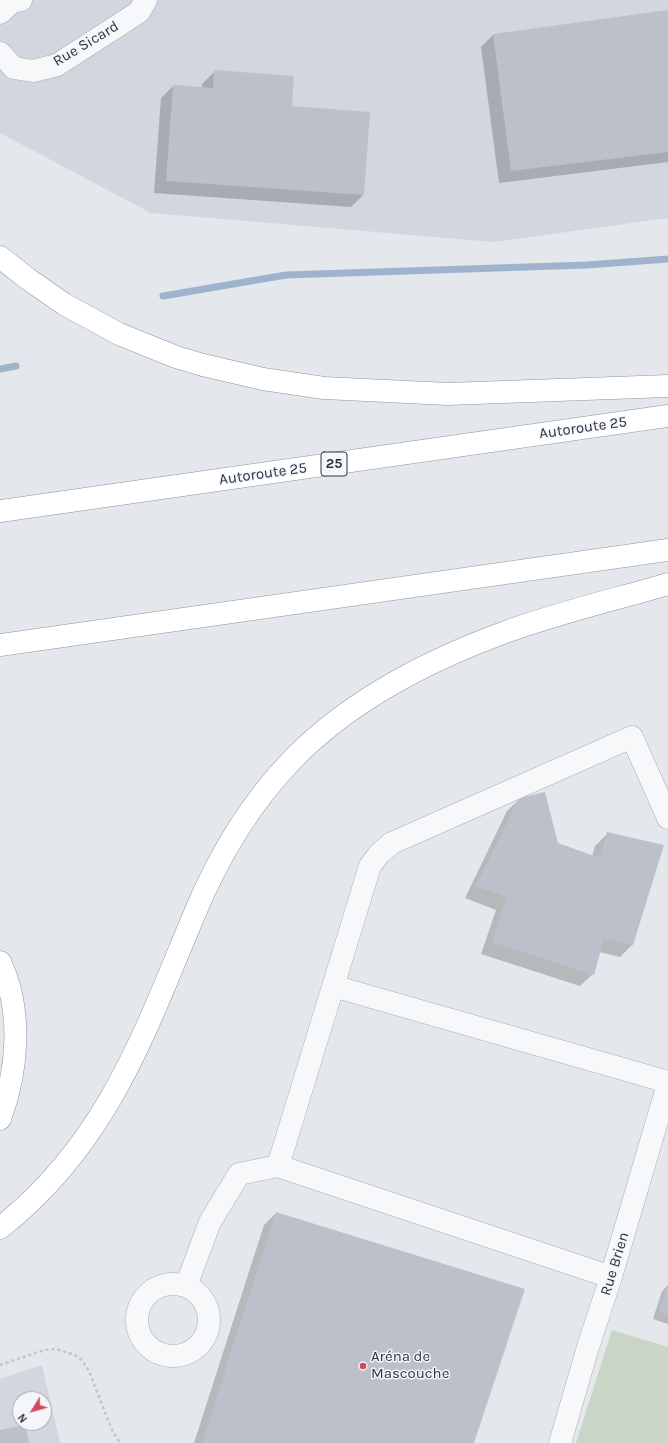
<!DOCTYPE html>
<meta charset="utf-8">
<style>
body{margin:0}
#map{position:relative;width:668px;height:1443px;overflow:hidden;background:#e4e7ec;font-family:Karla,sans-serif}
canvas{display:block}
.north{position:absolute;left:12px;top:1391px;width:40px;height:40px;box-sizing:border-box;background:#f4f6f9;border:1px solid #a4a8b1;border-radius:50%;rotate:233deg;font-size:11px;font-weight:700;line-height:16px;text-align:center;color:#2b3445}
.north::after{content:'';display:block;margin:auto;width:14px;height:18px;background:#d1495b;clip-path:polygon(50% 0,100% 100%,50% 72%,0 100%)}
</style>
<div id="map">
<canvas width="668" height="1443"></canvas>
<div class="north">N</div>
</div>
<script>
const context = document.querySelector('canvas').getContext('2d');
context.lineJoin = 'round';
function paint(path, color) {
  context.fillStyle = color;
  context.fill(path, 'evenodd');
}
function trace(path, color, width, dash) {
  context.strokeStyle = color;
  context.lineWidth = width;
  context.lineCap = dash ? 'butt' : 'round';
  context.setLineDash(dash || []);
  context.stroke(path);
}
function label(font, color, halo, rows, align = 'center') {
  context.font = font + ' Karla,sans-serif';
  context.lineWidth = 3;
  context.setLineDash([]);
  context.textBaseline = 'middle';
  context.strokeStyle = halo;
  context.fillStyle = color;
  for (const [text, x, y, turn = 0] of rows) {
    context.save();
    context.translate(x, y);
    context.rotate((+turn || 0) * Math.PI / 180);
    context.textAlign = isNaN(turn) ? turn : align;
    if (halo) context.strokeText(text, 0, 0);
    context.fillText(text, 0, 0);
    context.restore();
  }
}
paint(new Path2D(`
 M0 0H668V218L494 242 151 213 0 133Z
 M42 1365 60 1443H0V1379ZM20 1399H44V1423H20Z`), '#d2d6de');
paint(new Path2D(`
 M612 1330 668 1347V1443H576Z`), '#c9d6c5');
paint(new Path2D(`
 M668 11V162L499 183 481 47 493 35Z
 M215 71 291 107 363 195 351 207 154 193 161 98 173 86 202 88V84Z
 M520 799 557 844 592 856 595 846 607 834 663 846 632 945 620 957 599 952 593 974 580 986 481 954 496 910 465 898 507 811Z
 M276 1213 473 1443H194L264 1225Z
 M668 1285V1324L653 1319 662 1291Z`), '#0003');
trace(new Path2D(`
 M163 296 286 275 587 265 668 259
 M0 369 16 366`), '#9fb4cc', 7);
paint(new Path2D(`
 M668 10V152L511 171 493 34Z
 M214 70 294 76 292 106 370 112 364 195 166 181 173 85 213 88Z
 M545 792 558 843 600 858 607 832 664 845 633 945 604 938 594 975 492 942 507 897 476 886 519 798Z
 M276 1212 525 1289 474 1443H202Z
 M668 1285V1315L659 1312Z
 M25 1425 29 1443H0V1430Z`), '#bbc0ca');
const minor = new Path2D(`
 M0 13 12 2 21 0
 M0 53 14 68 33 71 57 65 139 12 146 0
 M333 986 668 1082
 M611 1277 278 1166 370 866 379 854 392 843 632 737 668 818
 M137 1320a36 36 0 1 1 72 0a36 36 0 1 1-72 0Z
 M186 1286 210 1222 239 1174 278 1166
 M560 1443 588 1347 611 1277 668 1084`);
const highway = new Path2D(`
 M0 257 28 279 64 304 119 334 176 357 203 365 263 379 324 388 448 394 668 386
 M0 511 668 416
 M0 645 668 550
 M0 962C23 1011 18 1070 0 1119
 M0 1228C107 1144 144 1034 194 915 218 857 250 803 294 758 351 700 427 661 503 633 557 613 613 600 668 584`);
trace(minor, '#a9aeb7', 23);
trace(highway, '#8b94a3', 23);
trace(new Path2D(`
 M0 1365 44 1350 56 1349 75 1355 82 1360 89 1371 112 1430 120 1443`), '#c2c5cb', 2.5, [3, 3]);
trace(minor, '#f7f8fa', 22);
trace(highway, '#fff', 22);
for (const [x, y, r, color] of [
 [363,1366,4,"#d1495b"]
]) {
  const dot = new Path2D();
  dot.arc(x, y, r, 0, 2 * Math.PI);
  context.fillStyle = color;
  context.fill(dot);
  trace(dot, '#f4f6f9', 1.5);
}
for (const [x, y, w] of [
 [334,464,26]
]) {
  const box = new Path2D();
  box.roundRect(x - w / 2, y - 12, w, 24, 3);
  context.fillStyle = '#f4f6f9';
  context.fill(box);
  trace(box, '#2b3445', 1);
}
label('bold 14px', '#2b3445', null, [
 ["25",334,464]
]);
label('15px', '#2b3445', '#f4f6f9', [
 ["Rue Sicard",86,44,-31],
 ["Autoroute 25",583,428,-8],
 ["Autoroute 25",263,474,-8],
 ["Rue Brien",615,1264,-73]
]);
label('15px', '#2b3445', '#f4f6f9', [
 ["Aréna de",371,1357],
 ["Mascouche",371,1374]
], 'left');
</script>
